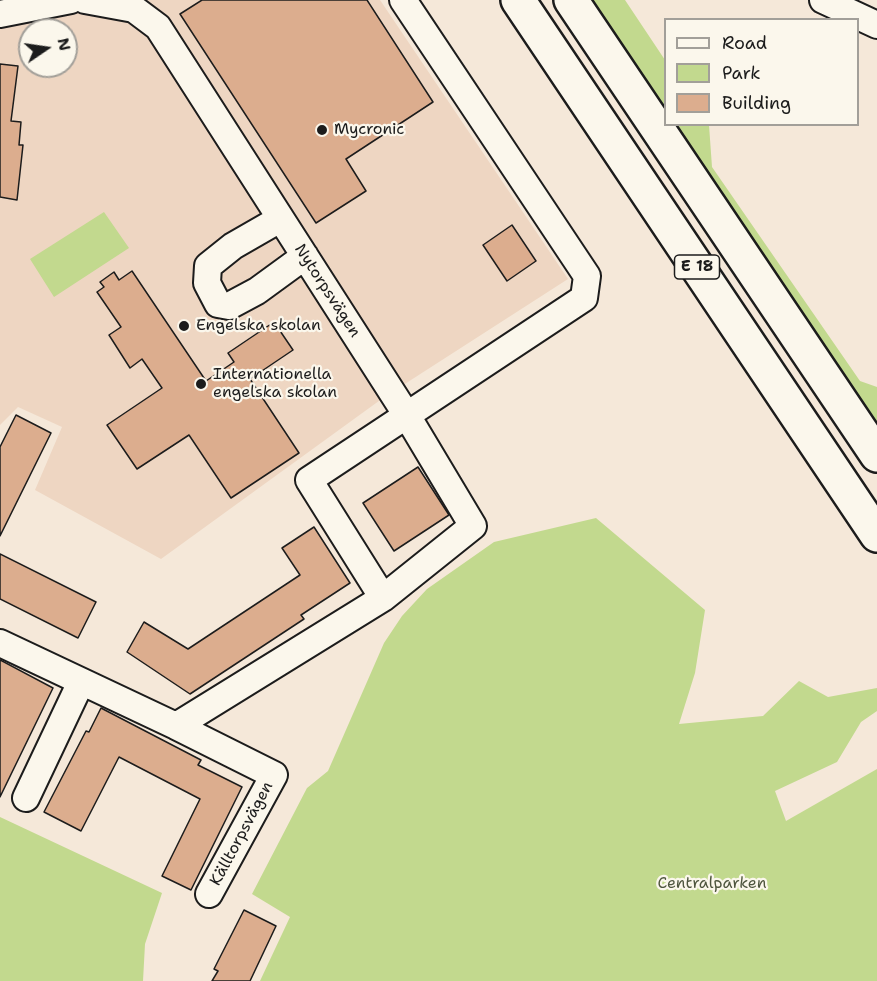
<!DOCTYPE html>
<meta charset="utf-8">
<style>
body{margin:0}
#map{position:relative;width:877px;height:981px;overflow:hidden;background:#f5e8d9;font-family:"Shantell Sans",sans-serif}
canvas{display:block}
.legend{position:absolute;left:664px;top:18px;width:195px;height:108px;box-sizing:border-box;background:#fbf7ec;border:2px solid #a29f99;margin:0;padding:8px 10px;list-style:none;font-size:18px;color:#1c1c1c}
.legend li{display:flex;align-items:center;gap:12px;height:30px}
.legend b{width:30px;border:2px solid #a29f99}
.north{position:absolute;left:18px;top:18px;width:60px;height:60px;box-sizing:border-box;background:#fbf7ec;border:2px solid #a29f99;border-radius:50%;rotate:77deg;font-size:16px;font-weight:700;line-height:24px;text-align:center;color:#1c1c1c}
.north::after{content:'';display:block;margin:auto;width:21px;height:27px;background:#1c1c1c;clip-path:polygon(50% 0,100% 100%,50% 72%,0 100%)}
</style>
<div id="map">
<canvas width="877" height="981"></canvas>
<ul class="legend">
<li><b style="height:8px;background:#fbf7ec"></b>Road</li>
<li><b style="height:16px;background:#c2d98e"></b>Park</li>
<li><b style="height:16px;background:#dcad8e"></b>Building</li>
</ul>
<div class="north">N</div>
</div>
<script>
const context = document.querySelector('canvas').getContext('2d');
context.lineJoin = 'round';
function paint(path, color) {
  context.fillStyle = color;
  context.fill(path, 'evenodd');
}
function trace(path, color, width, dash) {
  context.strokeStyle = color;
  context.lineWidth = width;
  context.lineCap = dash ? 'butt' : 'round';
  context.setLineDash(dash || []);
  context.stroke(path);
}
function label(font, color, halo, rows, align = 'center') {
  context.font = font + ' "Shantell Sans",sans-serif';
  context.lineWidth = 4.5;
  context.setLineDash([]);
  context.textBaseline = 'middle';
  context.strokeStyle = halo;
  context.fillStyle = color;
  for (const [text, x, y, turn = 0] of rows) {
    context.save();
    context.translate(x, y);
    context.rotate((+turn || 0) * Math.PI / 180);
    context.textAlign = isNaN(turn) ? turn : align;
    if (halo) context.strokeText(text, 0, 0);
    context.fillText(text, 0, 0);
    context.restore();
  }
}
paint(new Path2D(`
 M0 0H380L568 279 383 398 161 559 35 490 62 427 18 407 0 425ZM30 30H66V66H30Z`), '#eed6c2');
paint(new Path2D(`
 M585 0H625L665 60V120Z
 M668 125H709L712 167 860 381 877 387V423L790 305Z
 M104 212 129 248 54 297 30 259Z
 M596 518 705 610 695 673 679 724 763 716 799 681 828 697 877 688V711L861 722 837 762 775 791 786 821 877 769V981H260L290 917 252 894 307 788 328 771 384 643 402 616 427 589 494 542Z
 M0 817 162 893 145 944 143 981H0Z`), '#c2d98e');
const building = new Path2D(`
 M202 0H367L433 102 346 159 366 191 316 223 180 14Z
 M0 64 18 66 11 121 21 122 19 145H23L17 200 0 197Z
 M512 225 536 261 507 281 483 245Z
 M132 271 206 381 234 362 228 353 274 322 293 350 250 379 299 453 231 498 189 435 137 469 107 425 162 388 142 359 130 368 109 335 121 327 97 292 104 287 100 282 114 272 119 280Z
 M16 415 51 433 0 536V447Z
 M418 467 449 515 394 551 363 503Z
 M314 527 350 583 301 615 304 619 190 694 127 652 144 622 188 649 300 575 282 548Z
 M0 554 96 602 78 638 0 599Z
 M0 660 53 688 0 797Z
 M101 708 201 760 198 765 242 787 191 890 162 876 200 799 119 757 81 831 44 812 86 731 89 732Z
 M244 910 276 926 250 981H212L218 971 214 969Z`);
paint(building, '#dcad8e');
trace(building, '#1c1c1c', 1.5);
const minor = new Path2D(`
 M823 0 877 25
 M0 14 71 0
 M280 219 233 246 208 266 207 283 218 304 229 306 257 291 305 256
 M383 598 309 480 584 298 587 276 403 0
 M0 643 176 726 383 598 473 526 406 414 158 27 134 9 85 0
 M176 726 274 775 209 894
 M26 798 81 682`);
const highway = new Path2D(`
 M518 0 877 535
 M571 0 877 455`);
trace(minor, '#1c1c1c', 30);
trace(highway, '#1c1c1c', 38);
trace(minor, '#fbf7ec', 26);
trace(highway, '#fbf7ec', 33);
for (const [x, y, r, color] of [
 [322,130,6,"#1c1c1c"],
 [184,326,6,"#1c1c1c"],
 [201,384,6,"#1c1c1c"]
]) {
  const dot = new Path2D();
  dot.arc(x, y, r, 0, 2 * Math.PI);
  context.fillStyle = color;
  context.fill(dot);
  trace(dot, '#fbf7ec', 2);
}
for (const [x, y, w] of [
 [697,267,45]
]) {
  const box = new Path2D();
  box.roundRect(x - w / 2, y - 12, w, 24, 4.5);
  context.fillStyle = '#fbf7ec';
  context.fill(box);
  trace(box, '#1c1c1c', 1.5);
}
label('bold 15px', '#1c1c1c', null, [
 ["E 18",697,267]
]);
label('16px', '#1c1c1c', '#fbf7ec', [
 ["Mycronic",334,130],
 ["Engelska skolan",196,326],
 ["Internationella",213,375],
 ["engelska skolan",213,393]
], 'left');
label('16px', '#1c1c1c', '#fbf7ec', [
 ["Nytorpsvägen",327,291,57],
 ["Källtorpsvägen",242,834,-62]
]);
label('16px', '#4e553e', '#fbf7ec', [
 ["Centralparken",712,884]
]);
</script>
